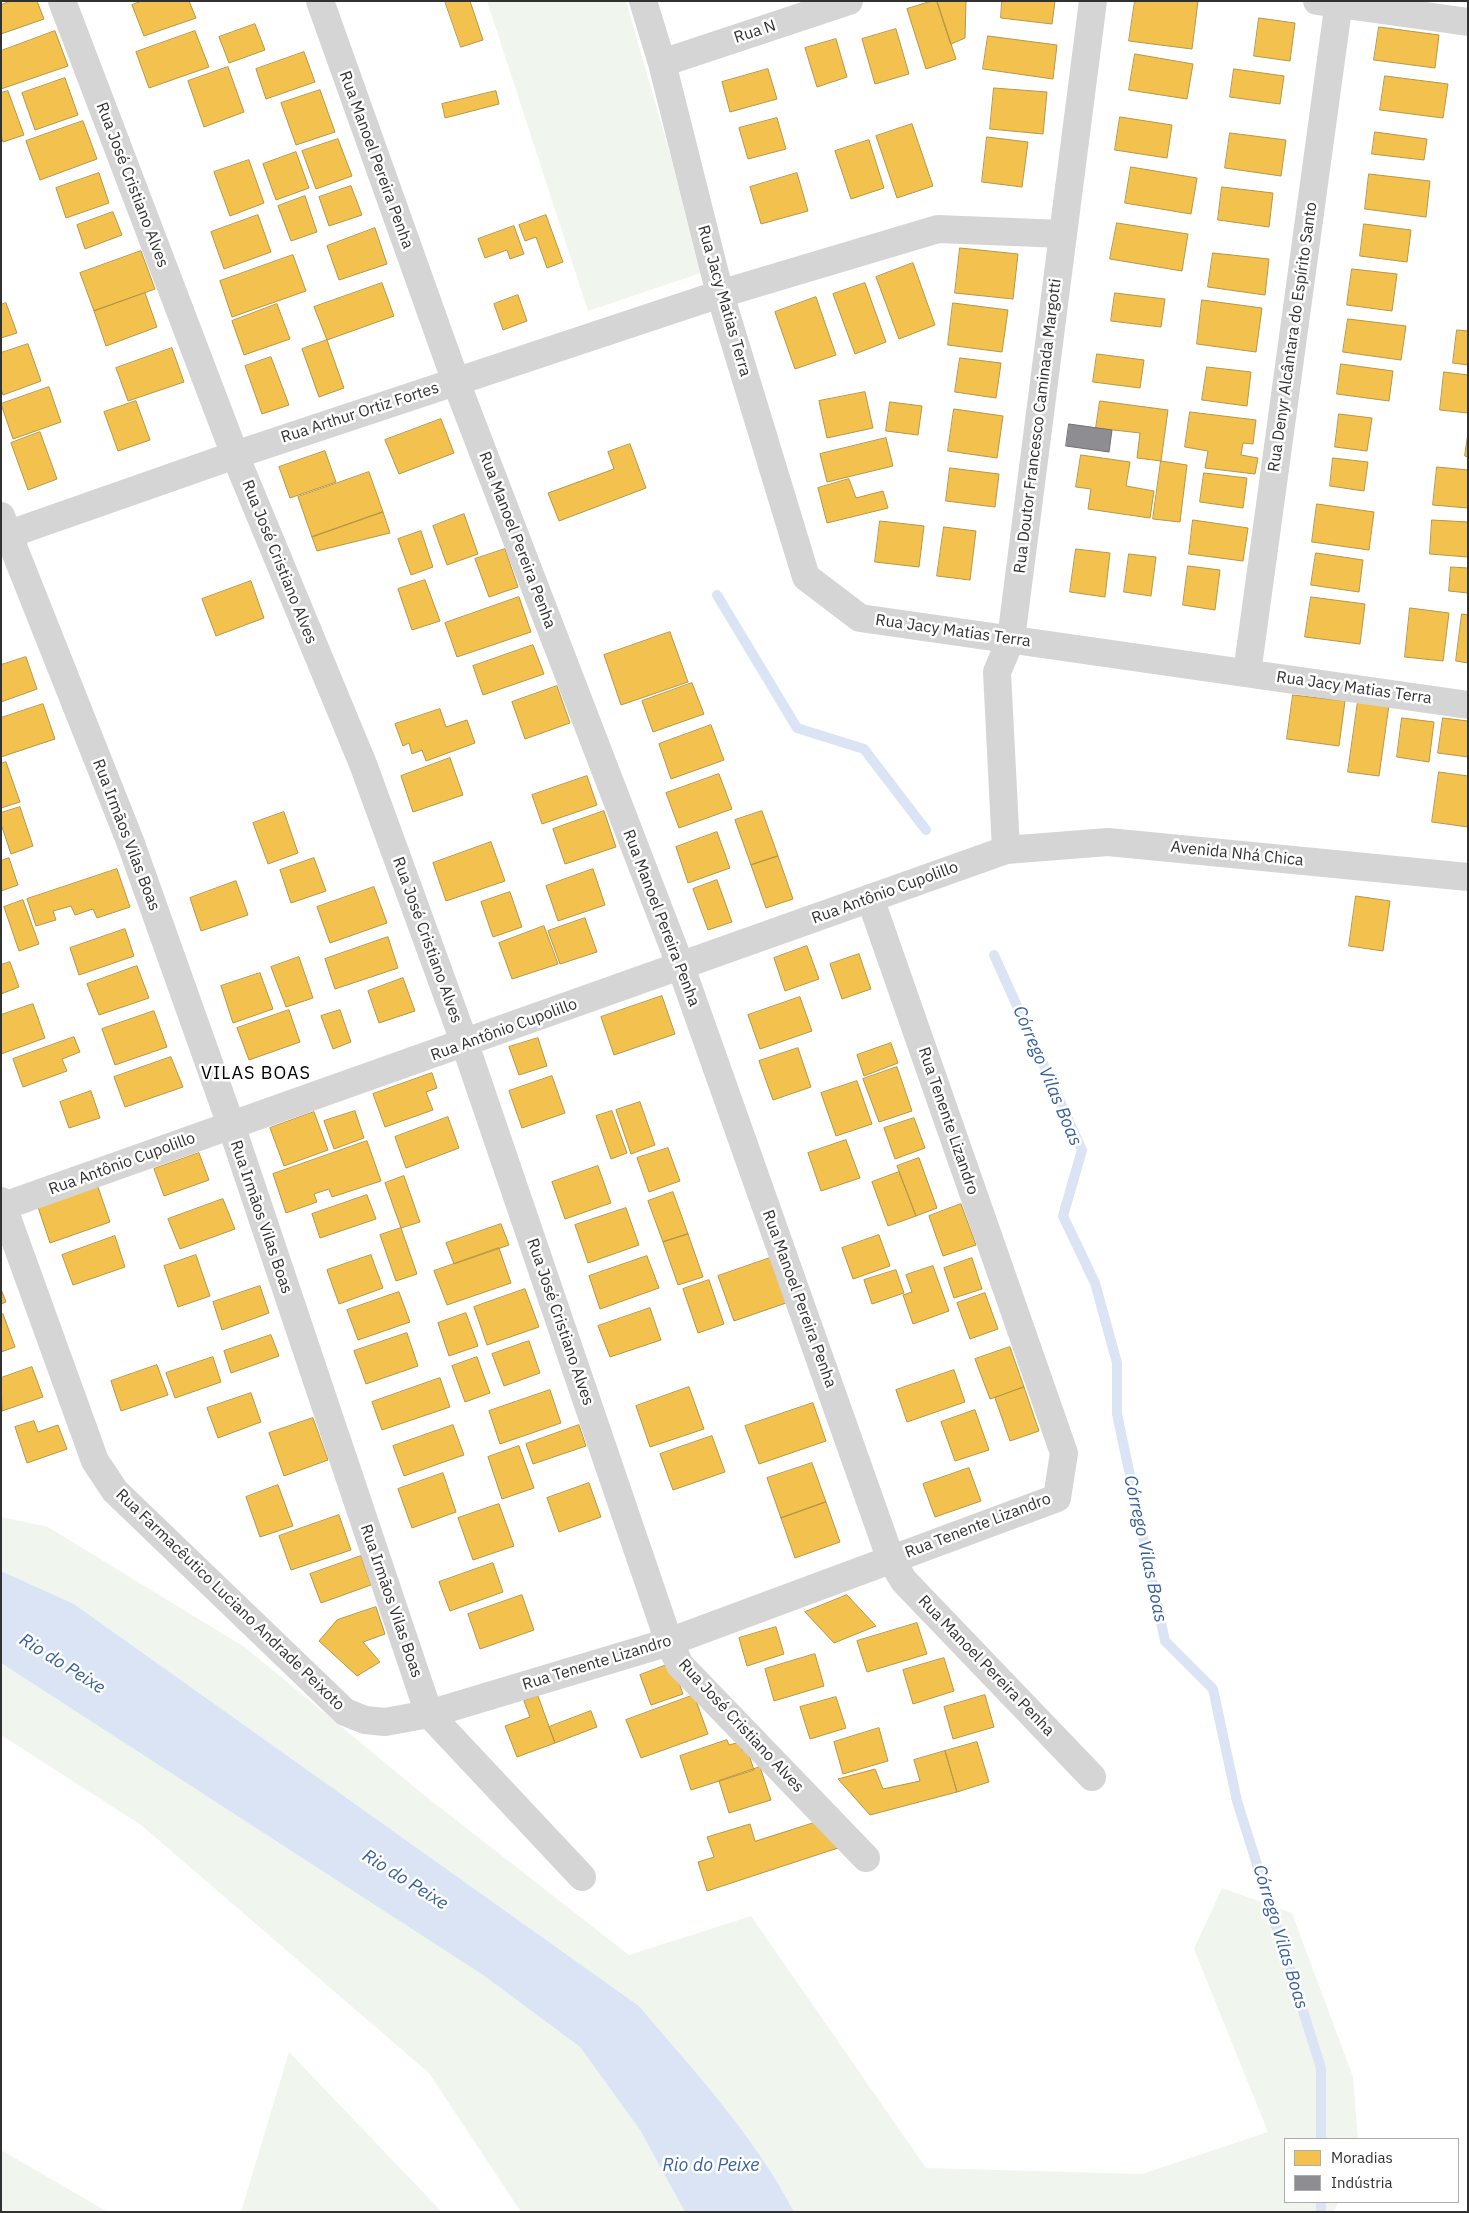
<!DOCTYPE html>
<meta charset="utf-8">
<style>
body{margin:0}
#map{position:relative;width:1469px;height:2213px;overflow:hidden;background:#fff;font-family:"IBM Plex Sans",sans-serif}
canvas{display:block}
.frame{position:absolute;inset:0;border:2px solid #313131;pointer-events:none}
.legend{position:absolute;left:1284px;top:2138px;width:175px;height:65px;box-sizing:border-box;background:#fff;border:1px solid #adadad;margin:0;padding:6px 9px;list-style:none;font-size:15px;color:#313131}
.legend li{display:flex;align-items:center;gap:10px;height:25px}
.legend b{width:25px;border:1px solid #adadad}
</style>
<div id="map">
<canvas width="1469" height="2213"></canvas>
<div class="frame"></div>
<ul class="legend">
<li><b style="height:14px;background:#f2c14e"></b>Moradias</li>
<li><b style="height:14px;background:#8d8d92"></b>Indústria</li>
</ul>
</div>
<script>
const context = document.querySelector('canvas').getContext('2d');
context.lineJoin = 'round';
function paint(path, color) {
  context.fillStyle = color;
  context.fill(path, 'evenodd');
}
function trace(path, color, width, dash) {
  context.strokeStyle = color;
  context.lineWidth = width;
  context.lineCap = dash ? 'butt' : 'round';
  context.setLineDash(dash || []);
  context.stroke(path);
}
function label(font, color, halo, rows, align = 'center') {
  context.font = font + ' "IBM Plex Sans",sans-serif';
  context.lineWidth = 5;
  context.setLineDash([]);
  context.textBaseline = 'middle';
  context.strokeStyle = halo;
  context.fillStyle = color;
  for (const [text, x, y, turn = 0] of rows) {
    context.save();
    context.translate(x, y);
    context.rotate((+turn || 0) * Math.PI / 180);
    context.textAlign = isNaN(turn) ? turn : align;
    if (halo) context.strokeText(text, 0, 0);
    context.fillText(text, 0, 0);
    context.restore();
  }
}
paint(new Path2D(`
 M487 1H626L704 272 588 311Z
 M1 1517 48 1527 246 1648 424 1795 629 1955 751 1916 926 2168 1142 2174 1268 2132 1194 1949 1222 1888 1292 1913 1353 2077 1358 2139H1285V2202H1338L1334 2212H794C755 2136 694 2071 639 2006L74 1604 1 1571Z
 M1 1663 483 1975 580 2047 640 2130 685 2212H521L429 2073 141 1825 1 1735Z
 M289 2052 442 2212H241Z
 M1 2150 108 2212H1Z`), '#f0f6ed');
paint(new Path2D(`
 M1 1571 74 1604 639 2006C694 2071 755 2136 794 2212H685L640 2130 580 2047 483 1975 1 1663Z`), '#dae4f4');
const homes = new Path2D(`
 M11 1H37L44 19 1 34V5Z
 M142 1H189L196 18 144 36 132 5Z
 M445 1H470L483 40 461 47Z
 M932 1H937L956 59 926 69 907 9Z
 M937 1H966L965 38 951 44Z
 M1002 1H1055L1052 24 1001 18Z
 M1135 1H1198L1192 49 1129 41Z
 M1259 18 1295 23 1290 61 1254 56Z
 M255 24 265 50 229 63 219 37Z
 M1379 27 1439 35 1435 68 1374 60Z
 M896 29 909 74 875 84 862 39Z
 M55 31 68 66 1 89V51Z
 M195 31 209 67 149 88 136 52Z
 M988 36 1057 45 1053 79 983 69Z
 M836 39 847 77 817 87 805 48Z
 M304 52 315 82 266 99 256 69Z
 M1135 54 1193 64 1187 99 1129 90Z
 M228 67 244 112 204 127 188 81Z
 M768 69 777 99 730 112 722 82Z
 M1234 69 1284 76 1280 104 1230 97Z
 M1385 76 1448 84 1443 118 1380 110Z
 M65 78 78 115 35 130 22 93Z
 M994 88 1047 92 1043 134 990 129Z
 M320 90 335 132 296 145 281 103Z
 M8 91 24 135 3 142 1 136V93Z
 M496 91 499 104 445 118 442 104Z
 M1120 117 1172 125 1167 158 1115 150Z
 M777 118 786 149 748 159 739 128Z
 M83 121 97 159 40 180 26 141Z
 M912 124 933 186 897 198 876 136Z
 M1375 132 1427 139 1424 160 1372 154Z
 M1230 133 1286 140 1281 176 1225 168Z
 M987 137 1028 142 1022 187 982 182Z
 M338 139 352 176 316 189 302 151Z
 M869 140 884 188 851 199 835 151Z
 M296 152 309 188 276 200 263 164Z
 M249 160 264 203 230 216 214 172Z
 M1131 167 1197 178 1191 214 1125 203Z
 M99 173 109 203 66 218 56 188Z
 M797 173 808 211 761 224 750 187Z
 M1369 174 1430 181 1426 217 1365 209Z
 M351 186 362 215 329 226 319 197Z
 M1222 187 1273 193 1269 227 1218 220Z
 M305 196 317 232 291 241 278 206Z
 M113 212 122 235 85 249 77 225Z
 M258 215 271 252 224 269 211 232Z
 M546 215 563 262 547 268 536 237 525 241 519 225Z
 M1117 223 1188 234 1182 271 1110 259Z
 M1364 224 1411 230 1407 262 1360 256Z
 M514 226 524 254 510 259 507 250 485 258 478 239Z
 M375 228 387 264 339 280 327 246Z
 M960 248 1018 254 1013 299 955 293Z
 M141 251 155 289 94 311 80 273Z
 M1213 253 1269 259 1265 295 1208 287Z
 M293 255 306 291 232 317 220 281Z
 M913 263 935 325 899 339 876 277Z
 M1352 269 1397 274 1392 311 1347 305Z
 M382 283 394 316 327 340 314 307Z
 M865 283 886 342 855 354 833 294Z
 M145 293 157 327 106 346 94 311Z
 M1115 293 1165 299 1161 327 1111 321Z
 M518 295 527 321 503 330 494 304Z
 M816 297 836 355 795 369 775 312Z
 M1202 300 1262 308 1256 352 1197 344Z
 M6 303 17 333 1 338V305Z
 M953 303 1008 310 1002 352 948 345Z
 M277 304 290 339 244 355 232 321Z
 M1348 319 1406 326 1401 360 1343 352Z
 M1457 330 1468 331V365L1453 363Z
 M327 340 344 388 319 397 302 349Z
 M28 344 41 381 3 395 1 389V353Z
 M172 348 184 382 128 401 116 368Z
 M1097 354 1144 360 1140 388 1093 382Z
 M271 357 289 405 262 414 245 366Z
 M960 358 1001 363 996 398 955 392Z
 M1341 364 1393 371 1389 401 1337 394Z
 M1207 367 1251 372 1247 406 1202 400Z
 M1444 372 1468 375V413L1440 410Z
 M49 387 61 422 13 439 1 404Z
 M865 392 873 428 827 438 819 401Z
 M136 401 150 440 118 451 104 412Z
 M1100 401 1168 410 1161 461 1137 458 1140 433 1096 428Z
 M890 402 922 406 918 435 886 431Z
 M954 409 1003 416 997 458 948 451Z
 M1190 412 1256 420 1253 444 1243 443 1241 455 1258 458 1255 474 1205 468 1208 451 1185 447Z
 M1339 414 1372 418 1367 451 1335 447Z
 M441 419 454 453 399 474 385 440Z
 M40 432 57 479 28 490 11 443Z
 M1468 433V457L1465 456Z
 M886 438 893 466 827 482 820 454Z
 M630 444 646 488 559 521 548 493 614 469 608 452Z
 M325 451 336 482 290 498 279 467Z
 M1081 455 1130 462 1126 486 1154 491 1150 518 1088 509 1091 489 1076 487Z
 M1333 458 1368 462 1364 491 1330 486Z
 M1161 461 1187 465 1180 522 1153 519Z
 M1437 467 1468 470V508L1433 505Z
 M950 468 999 474 995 507 946 501Z
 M369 472 383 512 312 537 298 497Z
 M1204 473 1247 478 1243 508 1200 502Z
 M849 479 856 498 883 491 888 508 827 523 818 488Z
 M1317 504 1374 512 1369 550 1312 542Z
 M383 512 390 533 317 551 312 537Z
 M464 514 478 554 447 565 433 526Z
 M1193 520 1248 528 1243 561 1189 554Z
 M1432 520 1468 522V557L1430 554Z
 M880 521 924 526 919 567 875 562Z
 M944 527 976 531 970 580 937 576Z
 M421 531 433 567 411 575 398 539Z
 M505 549 518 587 489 597 475 559Z
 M1076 549 1110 553 1105 597 1070 592Z
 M1316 553 1363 560 1359 592 1311 585Z
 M1129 554 1156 557 1151 596 1124 592Z
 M1188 566 1220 570 1215 610 1183 605Z
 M1451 567 1468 568V593L1449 591Z
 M425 580 440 621 412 630 398 589Z
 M251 581 264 618 216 636 202 599Z
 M519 597 531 632 457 657 445 623Z
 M1311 597 1365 604 1360 644 1305 637Z
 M1410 608 1449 613 1443 661 1405 657Z
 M1462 614 1468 615V663L1456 661Z
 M670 632 688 682 621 705 604 655Z
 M533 645 544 674 483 695 473 666Z
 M26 657 37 689 1 702V665Z
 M692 683 704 714 653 732 642 701Z
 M557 686 570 723 525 739 512 702Z
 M1293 695 1345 701 1339 746 1287 739Z
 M1358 701 1389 705 1379 776 1348 772Z
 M43 704 55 739 1 757V718Z
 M440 709 446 727 467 720 475 743 426 761 422 750 412 754 409 743 403 746 395 724Z
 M1402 718 1434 722 1429 762 1397 757Z
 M1443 718 1468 721V757L1438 753Z
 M711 725 724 760 671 779 659 744Z
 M450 758 463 795 413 812 401 776Z
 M6 762 20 802 1 808V764Z
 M1439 772 1468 776V827L1432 822Z
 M719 774 732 809 679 828 666 793Z
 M587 776 597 805 542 824 532 795Z
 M20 807 33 846 11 854 1 824V813Z
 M604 811 616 847 565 864 553 829Z
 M762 811 778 856 751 865 735 820Z
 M284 812 298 853 268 864 253 823Z
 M717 832 730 868 688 883 676 847Z
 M491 842 505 881 446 901 433 863Z
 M778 856 793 899 766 908 751 865Z
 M9 858 18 885 1 891V861Z
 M314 858 326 891 291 903 280 870Z
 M117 869 130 907 97 918 93 909 75 915 71 906 53 911 56 920 36 926 27 899Z
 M593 869 605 905 558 921 546 886Z
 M717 880 732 922 708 930 693 889Z
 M236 881 248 915 201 931 190 898Z
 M374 887 387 923 330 943 317 907Z
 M510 892 522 927 493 937 481 902Z
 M1356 896 1390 901 1383 951 1349 946Z
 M23 900 39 944 19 951 4 907Z
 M585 918 597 952 560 964 548 931Z
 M544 926 558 964 512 979 499 943Z
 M125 929 134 956 79 975 70 948Z
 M388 937 398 968 335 989 325 959Z
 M807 946 819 979 785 991 774 958Z
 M859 954 871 989 842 999 830 964Z
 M299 957 313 998 286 1007 271 967Z
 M10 962 19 987 1 994V965Z
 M137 966 149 998 99 1015 87 984Z
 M260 973 273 1009 233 1023 221 986Z
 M403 978 415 1011 379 1023 368 991Z
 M662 996 675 1034 614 1055 601 1017Z
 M800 997 812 1031 760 1049 748 1015Z
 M33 1004 45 1038 1 1054V1015Z
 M289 1010 300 1042 249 1060 237 1028Z
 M340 1010 351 1042 333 1049 321 1016Z
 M154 1011 167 1047 115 1065 102 1029Z
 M74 1037 80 1052 62 1059 67 1071 23 1087 13 1059Z
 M538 1038 547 1066 519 1075 509 1047Z
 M891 1043 898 1063 864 1076 857 1055Z
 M798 1048 811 1087 773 1100 759 1061Z
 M171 1057 183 1087 125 1107 114 1077Z
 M897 1067 912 1111 879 1122 863 1079Z
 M432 1073 437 1088 426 1092 433 1110 385 1127 373 1094Z
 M552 1076 565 1113 522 1128 509 1091Z
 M857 1081 872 1124 836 1136 821 1093Z
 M91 1091 100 1118 69 1128 60 1102Z
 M640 1102 655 1145 631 1154 616 1110Z
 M355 1111 364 1138 334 1149 324 1121Z
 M612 1111 627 1153 611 1159 596 1116Z
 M314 1112 328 1150 284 1166 270 1128Z
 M448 1117 459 1148 406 1168 395 1137Z
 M914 1118 925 1148 895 1159 884 1128Z
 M846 1140 860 1178 821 1191 808 1153Z
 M367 1141 381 1181 332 1197 329 1189 314 1194 317 1202 286 1213 273 1174Z
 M668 1148 680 1181 649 1192 637 1158Z
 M199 1153 209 1180 164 1196 154 1169Z
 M919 1158 937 1208 916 1216 897 1166Z
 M598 1166 611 1203 565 1219 552 1182Z
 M899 1172 916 1216 888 1226 872 1182Z
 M404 1176 420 1222 401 1228 385 1183Z
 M98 1187 110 1222 50 1243 38 1207Z
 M673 1192 688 1234 663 1242 648 1201Z
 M367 1195 376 1219 320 1238 312 1214Z
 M223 1199 235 1229 180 1249 168 1219Z
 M961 1204 976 1245 943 1256 929 1216Z
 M626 1208 639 1245 588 1263 575 1225Z
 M501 1224 509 1245 454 1264 446 1243Z
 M401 1228 417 1274 396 1281 380 1235Z
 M688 1234 703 1277 678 1285 663 1242Z
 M879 1235 890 1266 853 1279 842 1248Z
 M115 1236 125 1267 73 1285 62 1255Z
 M499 1248 511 1283 447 1305 434 1271Z
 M196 1255 210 1296 178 1307 164 1266Z
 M371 1255 383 1288 339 1304 327 1270Z
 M647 1256 659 1288 600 1309 589 1276Z
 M770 1258 786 1303 734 1321 718 1276Z
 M972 1258 982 1289 954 1298 944 1268Z
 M933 1266 949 1311 913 1324 903 1295 912 1292 906 1275Z
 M896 1270 904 1293 872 1304 864 1280Z
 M709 1280 724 1324 698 1333 683 1289Z
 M260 1286 269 1313 222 1330 213 1302Z
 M1 1289 6 1302 1 1304Z
 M525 1289 539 1327 487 1345 474 1307Z
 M399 1292 410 1322 358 1340 347 1310Z
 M985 1293 998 1329 970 1339 957 1303Z
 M650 1308 661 1340 610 1357 598 1326Z
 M466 1313 478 1346 449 1356 438 1323Z
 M3 1314 15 1347 1 1352V1315Z
 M407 1333 418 1366 366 1384 354 1351Z
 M271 1335 279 1356 231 1373 224 1351Z
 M529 1341 540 1373 504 1386 492 1354Z
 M1010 1347 1024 1387 990 1399 975 1359Z
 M213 1357 221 1382 175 1398 166 1373Z
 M477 1357 490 1393 465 1402 452 1366Z
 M157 1365 168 1395 121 1411 111 1381Z
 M32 1367 43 1397 2 1411 1 1378Z
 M954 1370 965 1402 907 1422 896 1390Z
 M440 1378 450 1407 382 1430 372 1402Z
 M689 1387 704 1429 650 1447 636 1406Z
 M1024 1387 1039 1431 1010 1441 995 1398Z
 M550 1390 561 1423 500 1444 489 1411Z
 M251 1393 261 1422 218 1438 207 1408Z
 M813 1403 826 1441 759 1464 745 1426Z
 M975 1410 989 1450 955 1461 941 1422Z
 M313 1418 328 1460 284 1476 269 1433Z
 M34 1421 38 1432 58 1425 67 1449 27 1463 15 1427Z
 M453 1425 464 1455 404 1476 393 1446Z
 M579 1425 586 1446 533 1464 526 1444Z
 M712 1436 725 1472 673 1490 660 1454Z
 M519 1446 534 1488 502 1499 488 1457Z
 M812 1463 826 1502 781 1518 767 1478Z
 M969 1468 981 1501 935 1517 923 1484Z
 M443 1473 456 1512 412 1528 398 1489Z
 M589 1483 601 1517 559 1532 547 1498Z
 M278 1485 293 1526 260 1537 246 1497Z
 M826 1502 840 1542 795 1558 781 1518Z
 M499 1504 514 1546 473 1560 458 1518Z
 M339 1515 351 1550 291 1570 279 1536Z
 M361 1556 371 1585 321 1603 310 1574Z
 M493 1563 503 1592 450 1611 439 1582Z
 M522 1595 534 1630 480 1649 468 1614Z
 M847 1595 876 1626 834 1643 805 1612Z
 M376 1607 385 1634 363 1642 380 1662 357 1676 319 1641 337 1620Z
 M917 1623 927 1654 867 1672 857 1641Z
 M776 1627 784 1654 747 1666 739 1638Z
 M815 1654 824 1686 774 1701 765 1669Z
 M944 1658 954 1691 913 1704 903 1670Z
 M672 1663 683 1694 651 1705 640 1675Z
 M694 1695 708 1734 641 1758 626 1720Z
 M985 1695 994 1727 953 1739 944 1707Z
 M538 1696 555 1743 517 1757 505 1726 530 1717 524 1701Z
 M836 1697 846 1728 810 1739 800 1707Z
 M591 1711 597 1727 555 1743 549 1727Z
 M879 1728 888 1761 843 1774 834 1742Z
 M727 1740 729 1745 740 1742 742 1750 747 1749 754 1770 691 1790 680 1756Z
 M977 1742 989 1782 957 1792 945 1751Z
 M945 1751 957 1792 870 1815 838 1779 875 1769 883 1789 920 1781 914 1760Z
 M760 1767 771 1800 729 1813 719 1781Z
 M820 1821 838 1848 707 1891 698 1862 714 1857 707 1837 750 1824 755 1841Z`);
paint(homes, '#f2c14e');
trace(homes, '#b89645', 1);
const industry = new Path2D(`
 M1069 424 1112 430 1109 452 1066 446Z`);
paint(industry, '#8d8d92');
trace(industry, '#717175', 1);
trace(new Path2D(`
 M717 595 797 728 864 749 926 830
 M994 955 1082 1150 1063 1216 1095 1283 1117 1363V1414L1165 1641 1213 1689 1237 1801 1321 2068V2139
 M1321 2202V2212`), '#dae4f4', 10);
trace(new Path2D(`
 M62 1 235 455 363 764 465 1044 669 1642 680 1665 866 1858
 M320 1 456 382 681 967 891 1560 904 1581 1092 1777
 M643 1 662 63 720 294 806 577 860 618 1468 705
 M1317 1 1468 22
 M662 63 849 1
 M1 516 130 841 231 1125 429 1714 582 1877
 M1 537 235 455 720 294 938 229 1063 234
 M1247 673 1339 1
 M1006 850 997 672 1011 639 1093 1
 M1 1201 95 1461 115 1491 345 1712 365 1720 385 1722 429 1714 669 1642 1057 1498 1064 1453 870 898
 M1 1207 1006 850 1108 842 1468 877`), '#d5d5d5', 28);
label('16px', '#313131', '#fff', [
 ["Rua N",755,32,-18],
 ["Rua Manoel Pereira Penha",376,160,70],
 ["Rua José Cristiano Alves",132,185,69],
 ["Rua Jacy Matias Terra",724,301,74],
 ["Rua Denyr Alcântara do Espírito Santo",1293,337,-82],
 ["Rua Arthur Ortiz Fortes",360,413,-18],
 ["Rua Doutor Francesco Caminada Margotti",1038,426,-83],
 ["Rua Manoel Pereira Penha",517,540,69],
 ["Rua José Cristiano Alves",279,562,68],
 ["Rua Jacy Matias Terra",953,631,8],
 ["Rua Jacy Matias Terra",1354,688,8],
 ["Rua Irmãos Vilas Boas",126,835,69],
 ["Avenida Nhá Chica",1237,854,6],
 ["Rua Antônio Cupolillo",885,893,-20],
 ["Rua Manoel Pereira Penha",661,918,69],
 ["Rua José Cristiano Alves",427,940,70],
 ["Rua Antônio Cupolillo",504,1030,-20],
 ["Rua Tenente Lizandro",948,1121,71],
 ["Rua Antônio Cupolillo",122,1164,-20],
 ["Rua Irmãos Vilas Boas",261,1217,71],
 ["Rua Manoel Pereira Penha",799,1299,70],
 ["Rua José Cristiano Alves",560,1322,71],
 ["Rua Tenente Lizandro",978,1526,-21],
 ["Rua Farmacêutico Luciano Andrade Peixoto",230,1600,44],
 ["Rua Irmãos Vilas Boas",391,1601,71],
 ["Rua Tenente Lizandro",597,1663,-17],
 ["Rua Manoel Pereira Penha",986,1666,46],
 ["Rua José Cristiano Alves",741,1726,47]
]);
context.letterSpacing = '1px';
label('18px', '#000', '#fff', [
 ["VILAS BOAS",256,1074]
]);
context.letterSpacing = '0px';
label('italic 18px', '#365f9c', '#fff', [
 ["Córrego Vilas Boas",1047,1076,67],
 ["Córrego Vilas Boas",1145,1549,78],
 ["Rio do Peixe",62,1664,32],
 ["Rio do Peixe",405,1880,32],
 ["Córrego Vilas Boas",1280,1937,73],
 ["Rio do Peixe",711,2166]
]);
</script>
